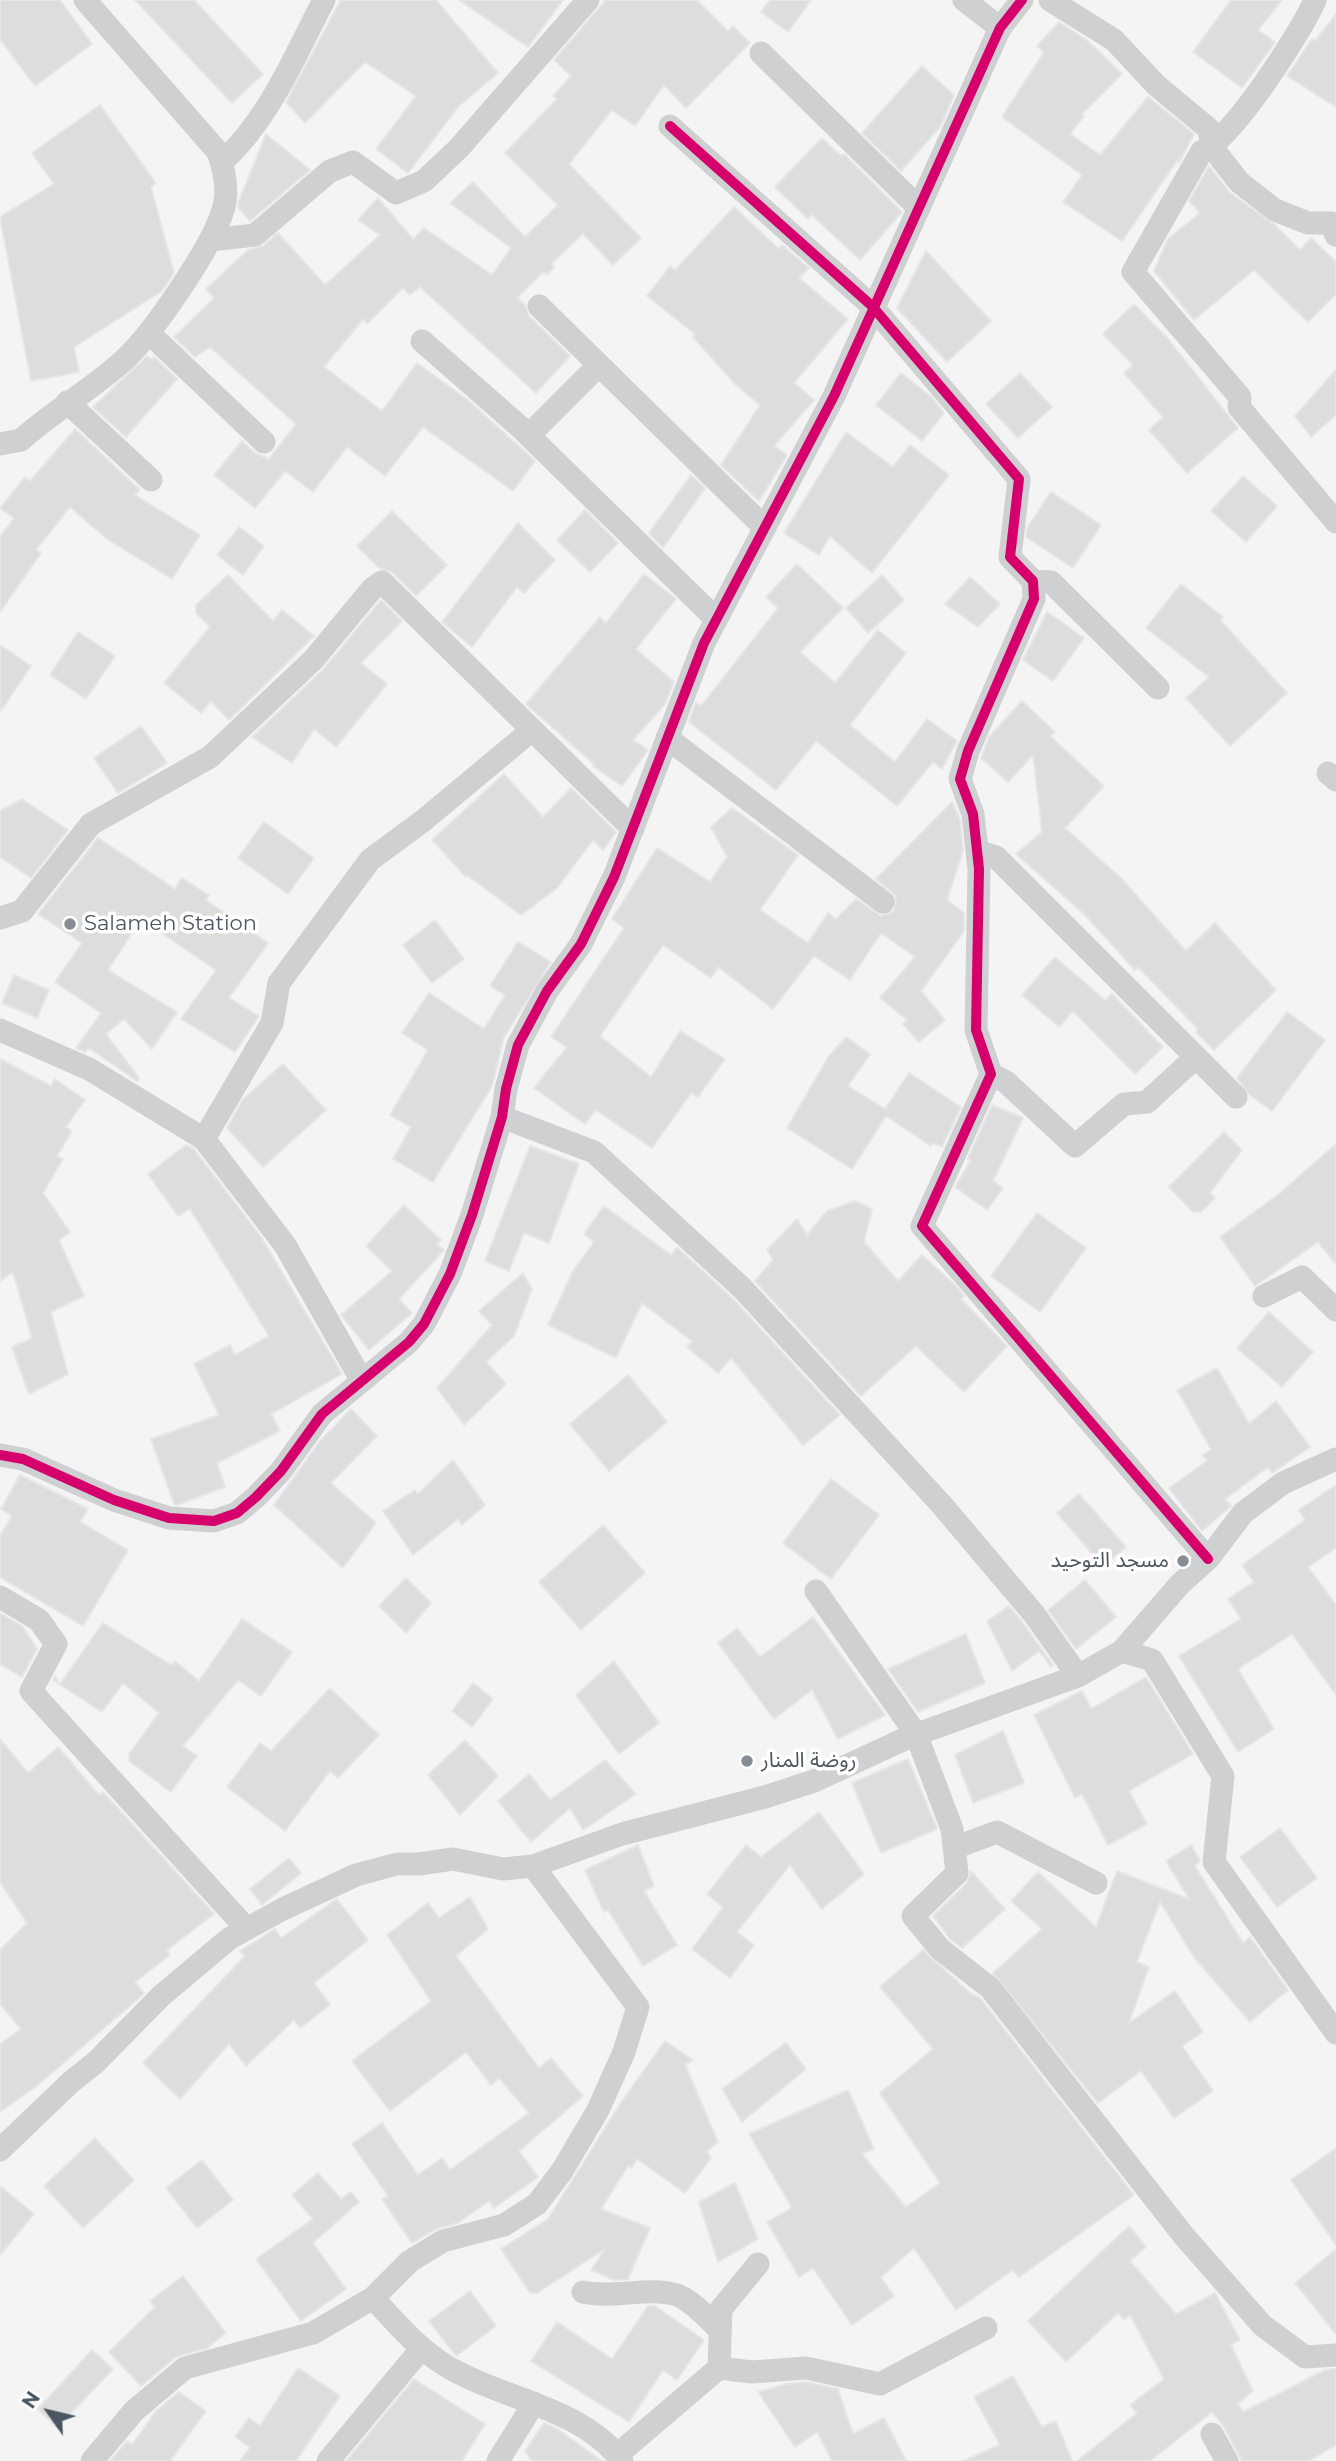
<!DOCTYPE html>
<meta charset="utf-8">
<style>
body{margin:0}
#map{position:relative;width:1336px;height:2461px;overflow:hidden;background:#f4f4f4;font-family:Montserrat,sans-serif}
canvas{display:block}
.north{position:absolute;left:14px;top:2377px;width:70px;height:70px;-webkit-text-stroke:5px #fff;paint-order:stroke;rotate:304deg;font-size:19px;font-weight:700;line-height:28px;text-align:center;color:#4a5661}
.north::after{content:'';display:block;margin:auto;width:24px;height:32px;background:#4a5661;clip-path:polygon(50% 0,100% 100%,50% 72%,0 100%)}
</style>
<div id="map">
<canvas width="1336" height="2461"></canvas>
<div class="north">N</div>
</div>
<script>
const context = document.querySelector('canvas').getContext('2d');
context.lineJoin = 'round';
function paint(path, color) {
  context.fillStyle = color;
  context.fill(path, 'evenodd');
}
function trace(path, color, width, dash) {
  context.strokeStyle = color;
  context.lineWidth = width;
  context.lineCap = dash ? 'butt' : 'round';
  context.setLineDash(dash || []);
  context.stroke(path);
}
function label(font, color, halo, rows, align = 'center') {
  context.font = font + ' Montserrat,"Noto Sans Arabic",sans-serif';
  context.lineWidth = 7;
  context.setLineDash([]);
  context.textBaseline = 'middle';
  context.strokeStyle = halo;
  context.fillStyle = color;
  for (const [text, x, y, turn = 0] of rows) {
    context.save();
    context.translate(x, y);
    context.rotate((+turn || 0) * Math.PI / 180);
    context.textAlign = isNaN(turn) ? turn : align;
    if (halo) context.strokeText(text, 0, 0);
    context.fillText(text, 0, 0);
    context.restore();
  }
}
const building = new Path2D(`
 M0 0H60L92 44 35 86 0 39Z
 M135 0H194L263 74 232 103Z
 M341 0H436L498 73 459 106 408 173 376 149 416 96 365 62 305 123 286 102Z
 M459 0H563L528 47Z
 M606 0H697L728 31 733 26 750 43 686 108 664 85 635 126 612 110 569 164 641 238 613 265 583 234 551 264 554 267 547 275 543 272 517 298 525 305 529 316 570 356 536 393 420 287 410 295 403 288 367 324 363 319 324 367 382 411 417 363 469 401 535 461 513 491 423 427 385 476 347 447 313 492 285 471 255 508 214 475 242 441 255 453 269 459 296 424 210 347 195 357 174 337 214 298 206 289 248 250 263 246 278 233 325 285 380 235 358 220 378 198 413 239 424 228 492 275 511 248 450 203 473 182 525 237 558 205 505 153 557 99 553 96 571 76 554 60Z
 M770 0H811L788 32 761 12Z
 M1231 0H1282L1258 30 1275 42 1242 88 1193 52Z
 M1336 14V107L1287 76 1312 39 1315 41Z
 M1059 22 1088 41 1122 74 1082 114 1084 116 1070 134 1100 155 1148 97 1194 134 1179 163 1181 155 1122 241 1063 202 1082 175 1002 117 1044 52 1037 46Z
 M922 66 954 95 940 127 901 171 862 133Z
 M100 105 156 183 151 187 174 273 162 291 74 347 79 372 31 381 0 217 54 184 32 153Z
 M266 134 310 170 250 221 238 207 239 201Z
 M822 138 841 156 844 154 902 212 860 260 812 215 808 219 775 187Z
 M1209 166 1230 193 1275 225 1300 250 1311 238 1336 262V294L1308 322 1254 270 1194 320 1154 271 1168 239 1200 213 1189 201Z
 M734 207 779 249 782 245 809 268 799 278 848 319 794 383 814 400 774 446 787 455 759 501 721 465 760 405 735 384 693 337 695 334 647 296 670 266 675 270Z
 M926 251 991 321 947 362 897 308Z
 M1134 304 1169 340 1238 428 1187 473 1149 430 1163 417 1124 373 1133 365 1103 334Z
 M147 356 152 360 154 357 177 379 126 437 93 407Z
 M1336 370V415L1311 437 1295 416Z
 M901 373 930 396 944 413 922 441 876 405Z
 M1020 373 1052 407 1018 438 986 404Z
 M75 429 140 490 135 495 200 535 172 579 107 539 70 507 36 550 41 553 0 612V537L14 518 0 508 25 477 30 481Z
 M846 432 893 467 910 445 949 475 872 573 830 536 819 555 784 533Z
 M691 475 705 488 663 548 649 533Z
 M1243 476 1277 506 1246 542 1211 511Z
 M1051 492 1101 525 1073 568 1026 537 1027 528Z
 M585 510 618 543 590 572 557 540Z
 M392 511 447 565 416 596 392 572 379 568 357 546Z
 M518 523 555 560 524 593 517 587 472 647 442 622Z
 M239 527 264 546 243 575 217 555Z
 M797 564 843 608 800 652 835 683 878 630 906 653 850 725 895 762 927 719 957 741 942 769 933 762 897 806 816 741 776 790 689 722 696 702 701 706 778 608 766 597Z
 M644 574 676 599 636 649 674 682 665 704 633 740 648 750 622 786 593 766 594 764 526 704 600 617 606 623Z
 M228 575 273 621 282 610 314 636 229 720 211 701 201 713 164 683 210 627 196 613V605Z
 M882 575 904 600 868 633 846 608Z
 M970 577 1000 604 978 627 945 604Z
 M1181 584 1223 617 1220 620 1287 693 1230 746 1186 698 1209 677 1146 628Z
 M381 600 402 621 361 663 387 684 336 747 314 729 292 763 252 737 323 670Z
 M1047 612 1084 638 1053 681 1023 660Z
 M78 632 115 656 86 699 50 675Z
 M0 645 31 666 0 712Z
 M1022 701 1055 732 1050 736 1104 786 1065 828 1121 878 1186 951 1215 923 1276 990 1214 1050 1196 1032 1198 1029 1138 967 1135 970 1084 914 1016 854 1042 832 1033 755 1008 782 981 758 989 737Z
 M141 726 167 763 118 793 94 758Z
 M504 774 543 817 571 788 616 832 603 850 593 840 557 888 521 915 468 876 466 877 432 840Z
 M22 799 68 830 31 878 0 857V811Z
 M952 802 960 820 963 851 947 900 964 913V931L921 991 945 1020 919 1042 903 1024 907 1020 880 998 915 957 881 933 850 980 814 956 773 1009 718 967 711 978 663 945 600 1036 651 1077 680 1031 725 1059 698 1097 691 1093 652 1148 596 1110 585 1124 534 1088 567 1047 551 1037 624 928 612 919 657 848 710 882 727 857 711 827 732 808 798 855 760 910 808 943 828 913 836 919 856 899 881 916 894 911 896 896 876 879Z
 M264 822 314 858 288 894 238 858Z
 M98 838 175 889 182 878 209 895 206 900 268 943 229 998 259 1016 235 1052 181 1019 216 970 141 919 108 970 177 1012 152 1049 124 1019 106 1034 139 1078 137 1081 89 1048 85 1052 76 1048 101 1013 55 982 82 943 38 914Z
 M435 920 464 959 432 983 403 945Z
 M518 942 551 962 504 1037 492 1086 433 1182 393 1159 411 1127 390 1115 428 1050 402 1033 429 993 484 1029 505 995 490 986Z
 M1055 957 1105 1000 1112 994 1163 1047 1135 1074 1073 1011 1059 1027 1022 995Z
 M14 975 49 990 37 1018 2 1003Z
 M1287 1012 1325 1040 1272 1111 1250 1095 1237 1078Z
 M846 1037 870 1054 848 1086 885 1109 909 1073 961 1107 942 1147 933 1143 931 1146 886 1116 852 1169 787 1128 829 1056Z
 M0 1059 51 1086 55 1079 85 1100 66 1127 72 1131 57 1156 63 1159 43 1193 70 1232 59 1240 84 1296 51 1312 68 1374 29 1394 12 1347 32 1338 13 1272 0 1281Z
 M283 1064 326 1110 263 1167 227 1128 243 1099Z
 M992 1105 1023 1118 993 1181 1003 1188 987 1210 955 1187 971 1160 968 1159Z
 M1224 1132 1242 1150 1210 1193 1215 1198 1201 1212H1193L1169 1187Z
 M1336 1144V1264L1318 1242 1255 1286 1220 1237 1279 1194Z
 M186 1145 194 1149 261 1237 342 1374 271 1414 280 1431 217 1463 225 1487 177 1505 174 1504 151 1439 219 1415 194 1364 230 1345 235 1355 269 1336 190 1209 178 1216 148 1174Z
 M530 1146 579 1164 549 1243 524 1233 509 1271 485 1261Z
 M855 1201 872 1209 864 1242 898 1281 922 1255 955 1285 964 1296 961 1299 1007 1346 964 1392 916 1346 861 1396 755 1281 773 1260 767 1250 797 1219 807 1235 827 1211Z
 M404 1205 441 1240 437 1244 444 1250 399 1299 412 1313 369 1350 341 1315 392 1271 366 1246Z
 M604 1206 671 1255 677 1248 681 1251 732 1298 840 1415 803 1445 731 1358 718 1373 687 1347 692 1341 642 1303 616 1358 548 1325 573 1271 594 1242 584 1234Z
 M1037 1213 1086 1248 1040 1312 991 1276Z
 M523 1273 532 1289 514 1336 486 1362 506 1384 464 1425 437 1388 492 1325 479 1311Z
 M1269 1312 1313 1352 1282 1387 1237 1348Z
 M1217 1368 1249 1424 1276 1401 1310 1447 1272 1473 1268 1467 1225 1499 1231 1506 1202 1531 1169 1488 1207 1461 1203 1455 1211 1449 1177 1390Z
 M628 1375 667 1422 609 1471 570 1424Z
 M351 1409 377 1436 331 1483 376 1523 343 1568 274 1505 320 1441Z
 M453 1460 485 1505 462 1525 458 1519 413 1555 383 1511 415 1490 418 1494Z
 M20 1475 88 1509 80 1522 128 1550 83 1626 0 1577V1536L12 1516 1 1509Z
 M831 1479 879 1515 831 1579 783 1543Z
 M1336 1485V1548L1308 1567 1336 1605V1695L1292 1634 1238 1669 1274 1729 1238 1752 1179 1656 1241 1619 1228 1599 1254 1582 1242 1565 1305 1520 1299 1510Z
 M1079 1494 1126 1547 1103 1566 1057 1513Z
 M603 1525 645 1573 581 1630 539 1582Z
 M406 1578 431 1603 406 1633 379 1606Z
 M1085 1580 1116 1617 1076 1649 1048 1610Z
 M1009 1606 1023 1623 1053 1665 1051 1667 1039 1651 1012 1671 987 1621Z
 M0 1613 22 1626 37 1649 22 1677 0 1664Z
 M813 1617 885 1715 838 1739 812 1690 774 1719 718 1643 737 1628 760 1657Z
 M242 1619 292 1652 261 1696 238 1680 183 1746 197 1756 171 1792 129 1761V1754L159 1713 123 1683 102 1712 53 1680 55 1676 60 1684 103 1623 171 1665 175 1661 199 1681Z
 M966 1634 985 1683 918 1712 888 1669Z
 M614 1661 659 1723 619 1754 576 1695Z
 M1146 1677 1193 1754 1129 1791 1147 1824 1108 1845 1082 1794 1075 1798 1034 1715 1082 1691 1091 1709Z
 M473 1683 493 1699 472 1727 452 1711Z
 M330 1688 379 1735 338 1778 330 1771 285 1831 227 1787 260 1743 271 1751Z
 M1003 1731 1024 1783 973 1803 955 1755Z
 M0 1739 28 1773 58 1747 99 1795 103 1792 214 1914 167 1950 170 1955 135 1982 144 1993 139 1998 38 2085 0 2112V2044L21 2029 0 2004V1950L27 1923 0 1882Z
 M465 1740 498 1776 460 1815 428 1775Z
 M908 1759 937 1829 881 1853 852 1783Z
 M605 1760 636 1794 583 1830 570 1808 531 1842 498 1801 529 1774 550 1800Z
 M819 1812 864 1874 822 1909 790 1865 737 1932 754 1945 730 1978 692 1949 723 1907 707 1894 746 1845 761 1857Z
 M1280 1828 1317 1878 1277 1907 1240 1857Z
 M638 1845 654 1886 644 1891 677 1945 643 1966 608 1910 604 1912 585 1870Z
 M1191 1845 1200 1860 1195 1866 1243 1943 1250 1937 1288 1990 1250 2022 1194 1957 1160 1902 1137 1962 1149 1967 1129 2023 1175 1991 1203 2032 1182 2046 1213 2091 1174 2118 1141 2071 1098 2103 993 1973 1042 1929 1011 1901 1038 1872 1096 1927 1117 1871 1189 1899 1166 1861Z
 M289 1858 301 1873 262 1905 250 1889Z
 M971 1871 1005 1909 962 1948 950 1939 933 1916 967 1883Z
 M470 1897 488 1929 456 1956 539 2068 551 2058 583 2096 519 2151 538 2177 494 2208 489 2201 458 2223 436 2229 412 2243 382 2199 388 2196 352 2144 382 2123 418 2175 442 2158 450 2170 529 2113 499 2078 491 2085 466 2052 390 2111 352 2061 431 2001 387 1935 428 1903 439 1918Z
 M337 1899 368 1940 314 1983 330 2005 300 2028 294 2020 246 2066 229 2044 180 2099 143 2063 245 1956 240 1951 275 1929 281 1938Z
 M923 1950 970 1993 980 1998 1134 2195 1019 2277 1013 2270 956 2310 914 2248 881 2277 894 2296 852 2325 813 2268 799 2277 767 2222 792 2208 749 2134 848 2090 874 2149 862 2154 906 2207 940 2183 880 2093 933 2049 880 1987Z
 M665 2041 693 2060 685 2064 718 2142 707 2151 711 2158 685 2193 637 2159 632 2168 628 2166 601 2209 650 2228 628 2279 614 2280 591 2270 605 2249 537 2293H530L501 2249 548 2219 622 2101Z
 M786 2043 806 2069 742 2122 722 2089Z
 M95 2138 134 2180 83 2228 44 2186Z
 M1336 2148V2245L1291 2180Z
 M202 2160 233 2200 197 2228 166 2188Z
 M318 2173 341 2199 351 2192 359 2202 313 2243 346 2289 301 2321 256 2259 313 2219 292 2195Z
 M735 2183 758 2239 718 2262 699 2202Z
 M0 2186 34 2214 0 2255Z
 M1129 2226 1146 2247 1130 2261 1176 2314 1215 2293 1240 2340 1231 2345 1253 2391 1238 2404 1243 2412 1325 2370 1336 2369V2445L1309 2461H1242L1224 2427 1212 2412 1150 2461H1077L1137 2413 1130 2405 1164 2379 1130 2315 1124 2320 1118 2313 1066 2362 1028 2321Z
 M1336 2249V2334L1295 2283Z
 M183 2276 226 2333 207 2348 176 2357 141 2386 109 2352 155 2307 150 2301Z
 M470 2291 496 2326 456 2356 429 2321Z
 M648 2306H655L704 2340 677 2380 663 2370 629 2422 531 2361 557 2322 612 2359Z
 M92 2350 113 2369 57 2428 38 2409Z
 M298 2368 340 2396 296 2461H240L250 2447 235 2437 249 2418 260 2426Z
 M1013 2376 1042 2427 1056 2421 1072 2461H963L1000 2445 974 2397Z
 M414 2379 485 2424 462 2461H346Z
 M805 2382 838 2389 853 2434 884 2418 906 2461H832L817 2432 795 2447 758 2392 786 2384Z
 M179 2392 206 2411 170 2461H110L127 2441 132 2445 156 2411Z
 M544 2423 556 2428 602 2461H532L525 2451Z`);
paint(building, '#ddddde');
trace(building, '#e5e6e7', 2);
trace(new Path2D(`
 M964 0 1000 28
 M1050 0 1114 40 1156 85 1209 129 1212 147 1239 182 1275 210 1308 223H1331L1336 235
 M1315 0C1302 31 1231 141 1202 151L1133 272 1240 397 1239 407 1336 522
 M761 53 919 208
 M670 126 872 306 1019 479 1010 557 1033 581 1034 599 968 751 960 779 973 814 979 869 976 1030 991 1074 922 1226 1208 1559
 M222 162C270 118 294 57 324 0
 M211 240 255 235 330 171 353 162 396 193 424 181 459 148 588 0
 M539 306 763 526
 M149 333 264 442
 M422 341 520 427 716 619
 M67 402 151 480
 M529 435 599 365
 M0 444 21 440C53 411 91 390 123 361 152 335 212 247 223 210 229 192 224 169 218 152L85 0
 M1033 581 1051 582 1158 688
 M667 738 883 902
 M1328 773 1336 780
 M977 851 996 857 1236 1097
 M0 918 22 911 91 824 210 757 313 660 372 589 382 582 633 829
 M0 1030 89 1069 204 1139 285 1245 362 1381
 M991 1074 1006 1082 1075 1146 1124 1104 1147 1102 1196 1057
 M502 1117 594 1152 742 1288 941 1504 1034 1614 1078 1676
 M204 1139 272 1023 279 983 370 860 424 820 532 730
 M1264 1296 1302 1277 1336 1310
 M0 1455 23 1459 114 1500 169 1518 214 1521 237 1513 256 1497 281 1471 322 1414 409 1342 424 1324 450 1274 472 1215 502 1117 506 1089 518 1045 547 991 581 944 614 877 704 643 834 396 1000 28 1022 0
 M816 1591 916 1734 952 1829 957 1873 913 1916 940 1949 990 1988 1184 2236 1262 2325 1305 2357 1336 2355
 M0 1597 39 1620 56 1644 31 1691 246 1928
 M1122 1651 1152 1660 1223 1776 1214 1862 1336 2033
 M954 1848 997 1832 1096 1883
 M0 2150 71 2082 96 2062 161 1996 230 1938 283 1909 356 1875 397 1864H419L453 1859 503 1869 533 1866 622 1834 765 1797 814 1781 909 1737 1078 1676 1122 1651 1180 1584 1208 1559 1243 1513 1283 1483 1336 1459
 M583 2292C613 2299 648 2286 677 2295 693 2301 708 2319 720 2330
 M373 2298C396 2323 418 2349 448 2367 504 2400 581 2407 622 2461
 M719 2368 721 2309 758 2264
 M1212 2434 1227 2461
 M617 2455 719 2368 752 2372 806 2368 880 2384 986 2328
 M92 2461 134 2411 185 2368 313 2333 373 2298 410 2261 443 2241 504 2225 537 2204 562 2171 598 2110 624 2052 638 2007 533 1866
 M328 2461 422 2348
 M498 2461 534 2403`), '#ced0d2', 23);
trace(new Path2D(`
 M670 126 872 306 1019 479 1010 557 1033 581 1034 599 968 751 960 779 973 814 979 869 976 1030 991 1074 922 1226 1208 1559
 M0 1455 23 1459 114 1500 169 1518 214 1521 237 1513 256 1497 281 1471 322 1414 409 1342 424 1324 450 1274 472 1215 502 1117 506 1089 518 1045 547 991 581 944 614 877 704 643 834 396 1000 28 1022 0`), '#d6006c', 10);
for (const [x, y, r, color] of [
 [70,924,7,"#868d94"],
 [1183,1561,7,"#868d94"],
 [747,1761,7,"#868d94"]
]) {
  const dot = new Path2D();
  dot.arc(x, y, r, 0, 2 * Math.PI);
  context.fillStyle = color;
  context.fill(dot);
  trace(dot, '#fff', 2.5);
}
label('21px', '#4a5661', '#fff', [
 ["Salameh Station",84,924],
 ["مسجد التوحيد",1169,1561,"right"],
 ["روضة المنار",761,1761]
], 'left');
</script>
